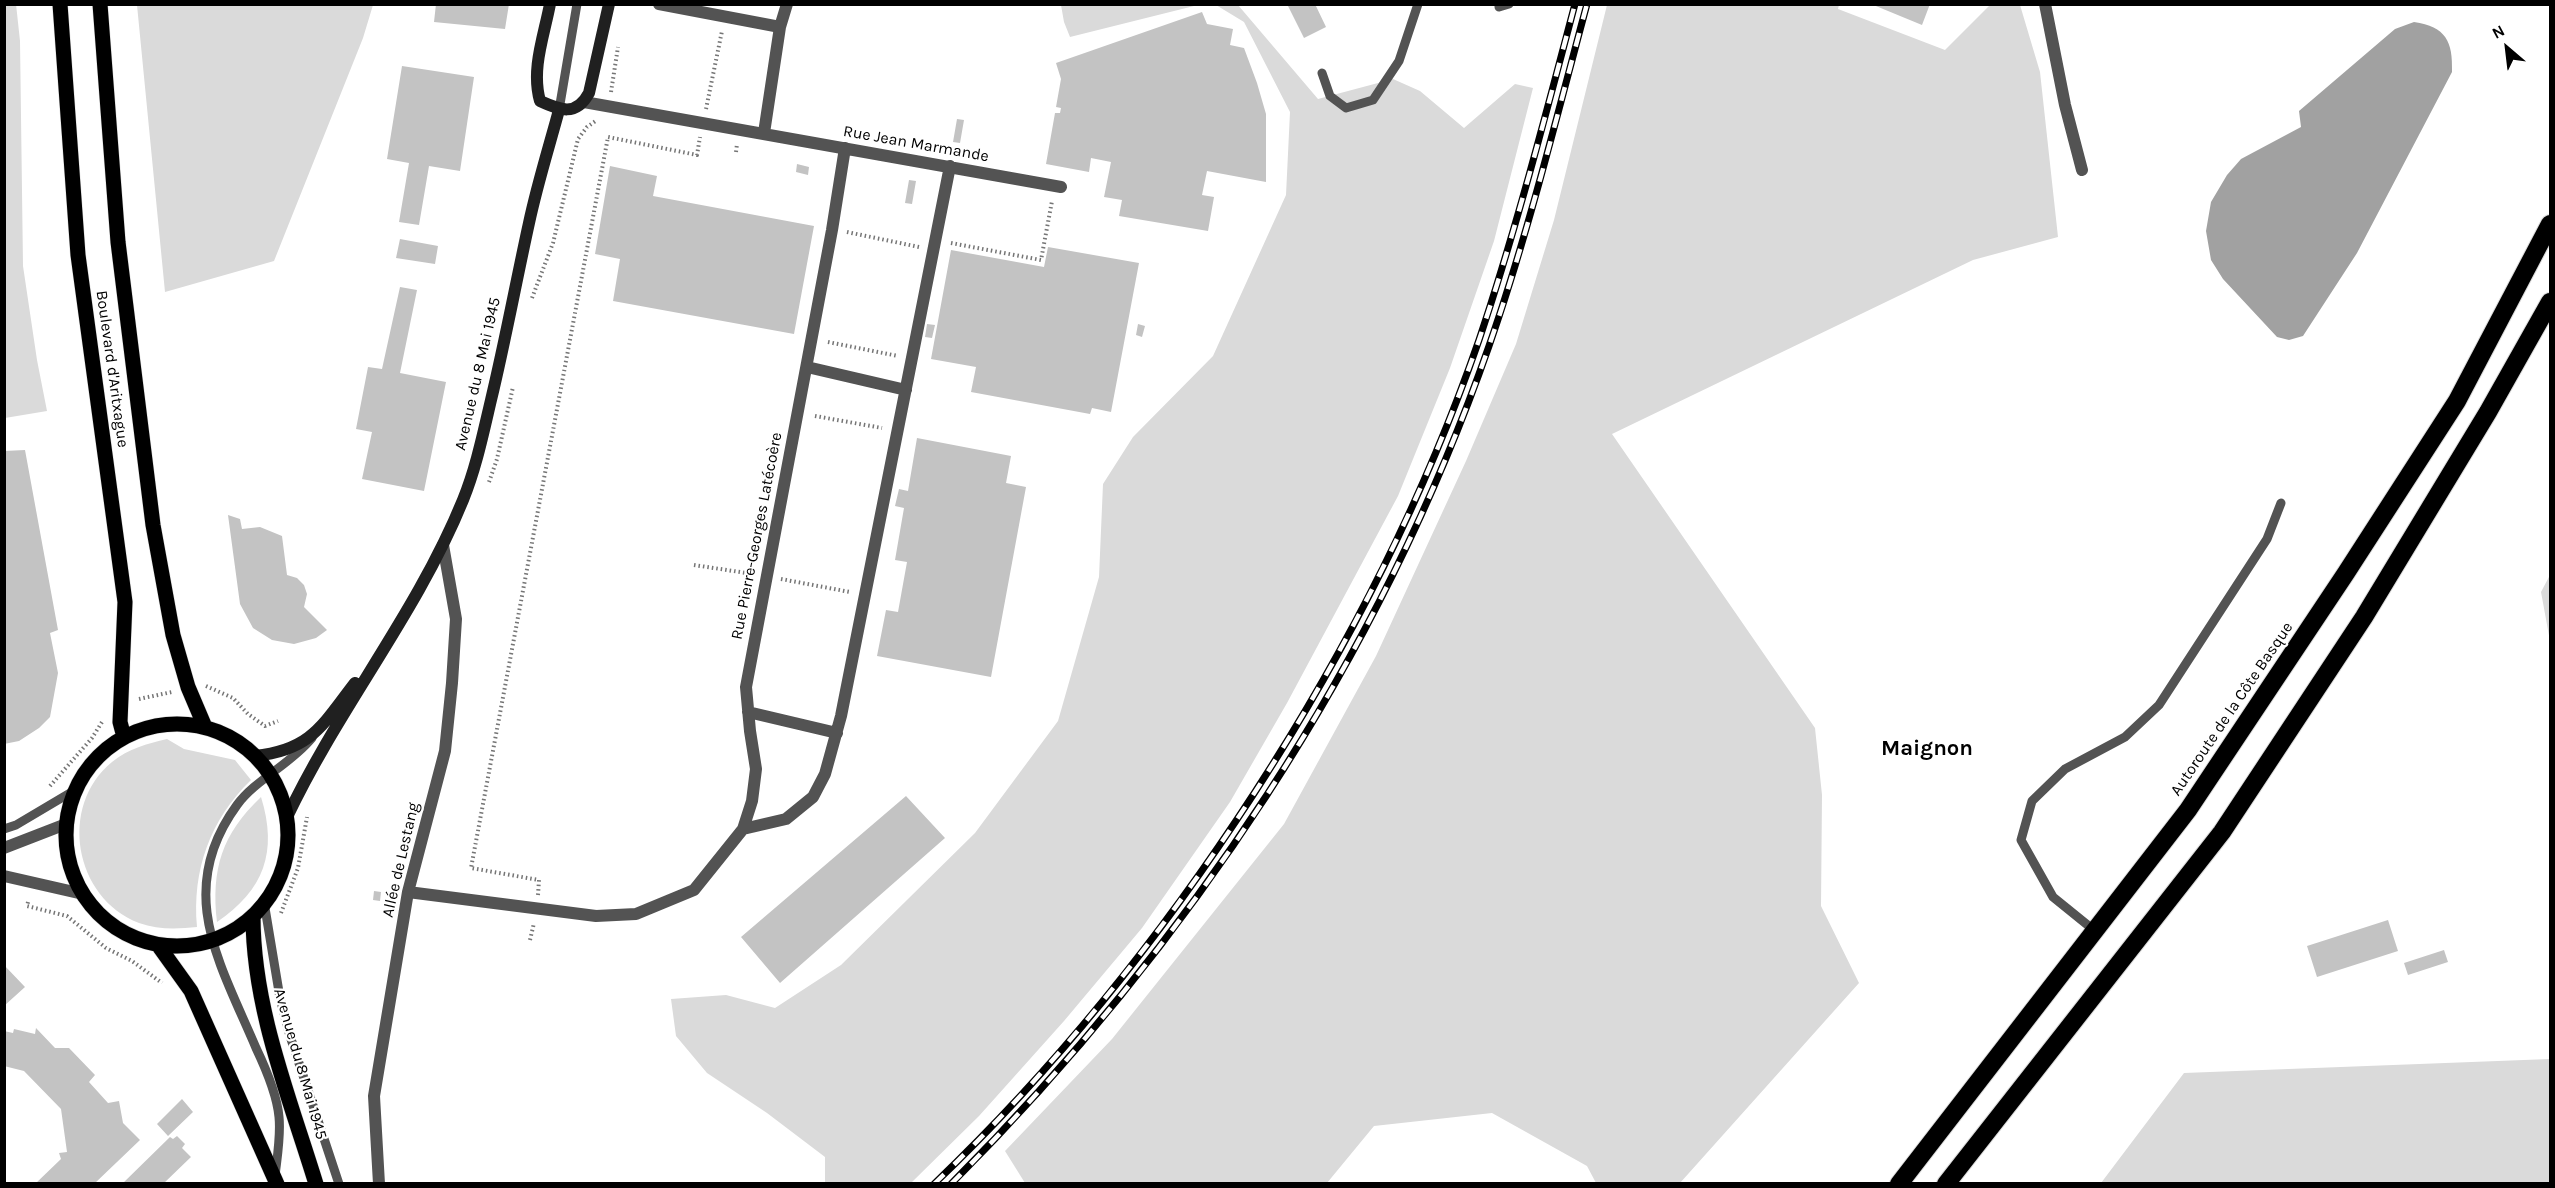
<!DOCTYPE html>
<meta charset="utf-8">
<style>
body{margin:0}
#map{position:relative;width:2555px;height:1188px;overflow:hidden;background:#fff;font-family:Karla,sans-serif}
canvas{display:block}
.frame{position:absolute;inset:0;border:6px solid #000;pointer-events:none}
.north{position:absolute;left:2477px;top:18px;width:60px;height:60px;-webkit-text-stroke:4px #fff;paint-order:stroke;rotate:332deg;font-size:16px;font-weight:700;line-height:24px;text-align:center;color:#000}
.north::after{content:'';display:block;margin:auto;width:21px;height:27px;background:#000;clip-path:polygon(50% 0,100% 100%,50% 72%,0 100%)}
</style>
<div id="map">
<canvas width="2555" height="1188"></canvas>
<div class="frame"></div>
<div class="north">N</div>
</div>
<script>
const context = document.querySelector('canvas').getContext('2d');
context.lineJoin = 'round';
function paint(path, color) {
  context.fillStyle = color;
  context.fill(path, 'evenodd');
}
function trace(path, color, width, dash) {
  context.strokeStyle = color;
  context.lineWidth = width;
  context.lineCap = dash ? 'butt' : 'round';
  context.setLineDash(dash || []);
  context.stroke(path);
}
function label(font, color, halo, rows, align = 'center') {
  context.font = font + ' Karla,sans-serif';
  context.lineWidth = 4.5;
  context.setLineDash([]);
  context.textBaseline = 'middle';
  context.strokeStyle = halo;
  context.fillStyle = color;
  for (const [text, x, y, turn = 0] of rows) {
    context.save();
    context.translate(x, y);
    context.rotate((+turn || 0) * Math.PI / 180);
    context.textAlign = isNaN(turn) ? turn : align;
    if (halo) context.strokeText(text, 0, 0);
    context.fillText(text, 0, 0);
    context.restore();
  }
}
paint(new Path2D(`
 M16 4 20 41 23 266 37 360 47 411 5 418 4 5Z
 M137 5H373L363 38 274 261 165 292Z
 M1061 5V4L1198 5 1070 37 1064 22Z
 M1216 5H1238L1318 99 1393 79 1420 91 1464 128 1515 84 1533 88 1494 241 1450 368 1398 496 1287 703 1230 802 1142 928 1064 1021 979 1116 911 1183H825V1157L767 1113 707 1073 676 1036 671 999 726 995 775 1008 841 965 975 833 1058 721 1099 577 1103 484 1133 437 1213 356 1286 195 1290 112 1244 22Z
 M1607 5H1839L1838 9 1945 50 1990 5H2020L2040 72 2058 237 1973 260 1612 434 1815 728 1822 795 1821 906 1859 983 1680 1183H1596L1587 1166 1492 1113 1374 1126 1327 1183H1025L1005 1151 1112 1039 1284 824 1376 656 1466 461 1516 344 1554 220Z
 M2550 575V641L2541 592Z
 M167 739 184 749 235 760 251 780C210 820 192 870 197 927 178 929 158 930 139 923 74 898 58 806 112 762 129 748 147 744 167 739Z
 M261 797C278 852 264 890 217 922 211 869 222 834 261 797Z
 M2550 1059V1183H2101L2184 1073Z`), '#dadada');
paint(new Path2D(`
 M2414 22C2446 27 2453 41 2452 72L2357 253 2303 336 2289 340 2277 337 2223 279 2211 260 2206 231 2211 202 2227 175 2241 159 2301 127 2299 111 2395 29Z`), '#a1a1a1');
paint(new Path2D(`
 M436 4H509L505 29 434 22Z
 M1287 4H1315L1326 27 1304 38Z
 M1871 4H1930L1922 25Z
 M1202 12 1207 24 1233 29 1230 45 1244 48 1257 83 1266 114V182L1207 171 1202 195 1214 197 1208 231 1119 216 1122 200 1104 197 1111 162 1091 158 1089 172 1046 164 1055 113H1060L1061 108 1056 107 1061 79 1056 63Z
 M402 66 474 77 460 171 429 166 419 225 399 222 409 163 387 159Z
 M957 119 964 120 960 143 953 142Z
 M797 164 809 167 808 175 796 172Z
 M610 166 657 176 653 196 814 226 794 334 613 301 620 259 595 254Z
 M909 180 916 181 912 204 905 203Z
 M400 239 438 246 435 264 396 258Z
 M1048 247 1139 263 1111 412 1092 408 1090 414 971 392 976 367 931 359 951 250 1044 267Z
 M400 287 417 290 400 373 446 382 424 491 362 479 372 432 356 429 368 367 382 369Z
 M927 324 935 325 932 338 925 337Z
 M1138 324 1145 326 1142 337 1136 335Z
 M917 438 1011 456 1006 483 1026 487 991 677 877 656 886 610 898 612 907 562 895 560 904 508 895 506 899 489 908 491Z
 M25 450 58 630 50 633 58 673 50 717 39 728 19 741 4 744V451Z
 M228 515 240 519 242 529 260 527 282 536 287 575 297 578 304 585 307 594 304 607 327 630 316 638 294 644 272 640 253 628 240 604Z
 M906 796 945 838 780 983 741 937Z
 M374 891 381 892 380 901 373 900Z
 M2388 920 2398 951 2317 977 2307 946Z
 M2444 950 2448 962 2408 975 2404 963Z
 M4 965 25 987 4 1006Z
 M36 1028 55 1048H69L95 1075 89 1082 108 1103 119 1101 123 1123 140 1140 94 1184H35L61 1159 59 1153 67 1152 61 1109 24 1071 4 1066V1031L13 1033 14 1029 35 1034Z
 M182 1099 193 1112 168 1136 157 1124Z
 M177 1136 185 1144 182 1148 191 1157 163 1184H122L170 1137 173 1139Z`), '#c3c3c3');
const primary = new Path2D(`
 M60 4 78 255 125 602 120 722 124 737
 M100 4 118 242 153 525 173 635 188 687 205 727
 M66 835a111 111 0 1 1 222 0a111 111 0 1 1-222 0Z
 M253 916C253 1008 289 1096 316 1184
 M158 945 191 991 277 1184`);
const motorway = new Path2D(`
 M1899 1184 2188 810 2346 573 2457 401 2550 224
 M1946 1184 2222 832 2364 617 2488 412 2550 302`);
trace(primary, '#dbdbdb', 16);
trace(motorway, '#dbdbdb', 20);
trace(new Path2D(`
 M611 92 618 47
 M706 109 722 31
 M736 152 737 144
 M847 232 919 247
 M951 243 1041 260 1052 201
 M532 298 553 243 578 139 587 127 597 120
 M828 342 898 356
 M815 416 882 428
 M489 482 497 459 513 387
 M694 565 753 574
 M781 579 850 592
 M206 686 233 698 248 714 265 726 278 721
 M139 699 172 692
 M50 786 92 738 102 722
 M538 895 539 880 471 868 608 137 697 155 700 137
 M28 902 27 906 67 916 106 948 132 961 162 983
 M281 913 298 868 307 817
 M530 940 534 923`), '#757575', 4, [1.5, 3]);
trace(new Path2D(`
 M1499 4V7L1509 4
 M1322 73 1330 96 1346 108 1373 100 1399 61 1418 4
 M559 110 577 4
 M4 829 16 825 75 790
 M264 902 280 998 290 1036 339 1184
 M2095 931 2053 897 2021 840 2032 801 2065 769 2125 737 2159 705 2267 539 2281 503
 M275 1176C277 1158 281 1136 279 1117 277 1094 266 1069 256 1048 220 963 174 891 237 805 255 780 291 764 312 738`), '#535353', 9);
trace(new Path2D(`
 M659 4 780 27
 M2045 4 2065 105 2082 170
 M584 102 1061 187
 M764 133 780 27 787 4
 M807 367 906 390
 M748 712 837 733
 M743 829 752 801 756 769 750 731 746 687 832 230 845 148
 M408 892 596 916 636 914 694 890 743 829 786 819 813 797 825 774 841 716 950 166
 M379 1184 374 1096 408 892 445 751 452 683 456 619 443 545`), '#535353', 12);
trace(new Path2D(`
 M4 848 66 824
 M4 876 83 894`), '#535353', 12);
trace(new Path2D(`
 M550 4C544 36 531 69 540 101 560 110 576 117 589 93L609 4
 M255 756C312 750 323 724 355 683
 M287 817C339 707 417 613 463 500 476 468 483 434 491 400 505 342 516 282 529 223 537 185 549 147 559 110`), '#202020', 12);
trace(primary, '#000', 15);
trace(motorway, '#000', 18);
const rail = new Path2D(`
 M934 1184C1168 960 1373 646 1479 340 1516 230 1545 117 1575 4
 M951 1184C1186 948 1379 662 1489 346 1528 234 1556 119 1587 4`);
trace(rail, '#000', 7);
trace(rail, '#fff', 4.5, [14]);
label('16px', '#000', '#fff', [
 ["Rue Jean Marmande",916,144,10],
 ["Boulevard d'Aritxague",112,369,82],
 ["Avenue du 8 Mai 1945",478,374,-77],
 ["Rue Pierre-Georges Latécoère",757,536,-79],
 ["Autoroute de la Côte Basque",2232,709,-56],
 ["Allée de Lestang",401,860,-77],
 ["Avenue du 8 Mai 1945",300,1064,74]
]);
label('bold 22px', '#000', '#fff', [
 ["Maignon",1927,749]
]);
</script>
